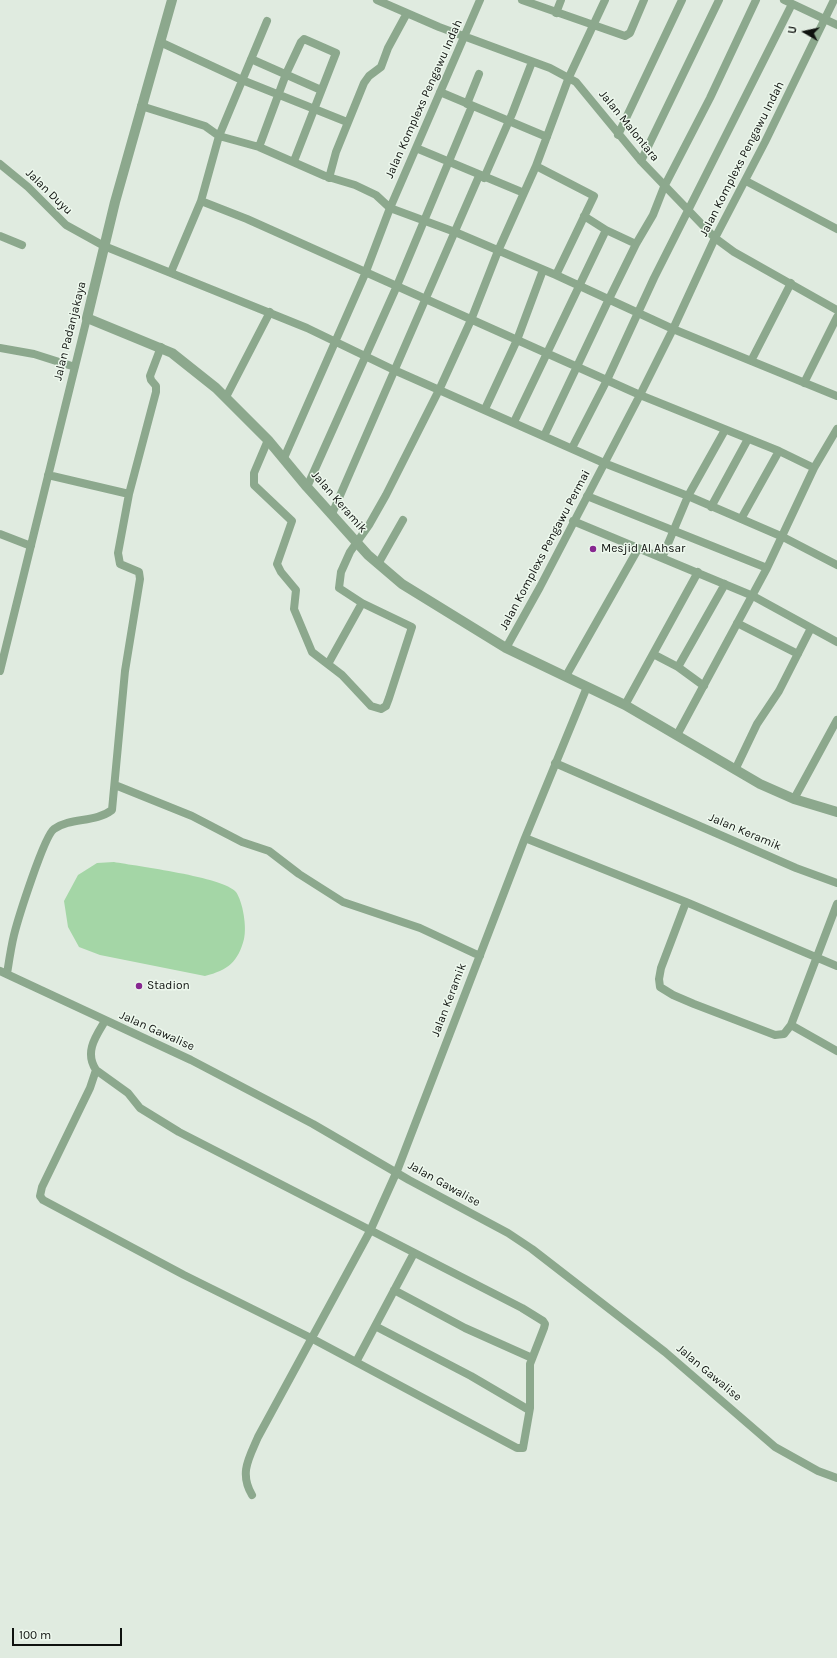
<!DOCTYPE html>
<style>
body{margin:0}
#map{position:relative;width:837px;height:1658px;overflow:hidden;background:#e0ebe0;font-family:Karla,sans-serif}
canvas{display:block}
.north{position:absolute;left:785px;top:12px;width:40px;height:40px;-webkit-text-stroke:3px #edf8ed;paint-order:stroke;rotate:279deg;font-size:11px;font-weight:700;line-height:16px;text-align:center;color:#0f120f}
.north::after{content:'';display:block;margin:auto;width:14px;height:18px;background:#0f120f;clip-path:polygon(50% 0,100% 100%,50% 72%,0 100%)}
.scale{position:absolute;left:12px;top:1628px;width:110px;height:18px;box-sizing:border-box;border:2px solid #0f120f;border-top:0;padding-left:5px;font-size:12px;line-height:14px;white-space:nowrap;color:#0f120f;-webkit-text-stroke:3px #edf8ed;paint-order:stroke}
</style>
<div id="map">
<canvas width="837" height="1658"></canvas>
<div class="north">U</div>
<div class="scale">100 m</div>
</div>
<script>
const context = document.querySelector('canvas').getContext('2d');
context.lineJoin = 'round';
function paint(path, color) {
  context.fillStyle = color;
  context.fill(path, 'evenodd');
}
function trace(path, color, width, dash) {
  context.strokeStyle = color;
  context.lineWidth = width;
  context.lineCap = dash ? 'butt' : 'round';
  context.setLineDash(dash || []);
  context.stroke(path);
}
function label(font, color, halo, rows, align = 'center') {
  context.font = font + ' Karla,sans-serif';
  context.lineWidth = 3;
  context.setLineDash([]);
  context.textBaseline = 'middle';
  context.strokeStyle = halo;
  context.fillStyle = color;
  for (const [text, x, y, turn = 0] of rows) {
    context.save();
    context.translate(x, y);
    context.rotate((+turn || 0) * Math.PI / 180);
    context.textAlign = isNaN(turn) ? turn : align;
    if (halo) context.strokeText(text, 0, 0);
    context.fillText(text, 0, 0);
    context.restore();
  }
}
paint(new Path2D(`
 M114 862C136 866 224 877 236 892 243 902 247 927 244 939 238 962 228 970 205 976L100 955 79 947 68 927 64 901 78 875 97 863Z`), '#a4d6a6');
trace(new Path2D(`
 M377 0 439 27 550 68 576 82 641 161 715 238 734 252 837 310
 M522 0 625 36 630 33 644 0
 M784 0 837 25
 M556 13 561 0
 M160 42 242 80 347 122
 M251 59 321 90
 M440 92 547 137
 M467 104 479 74
 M141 106 205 126 219 136 259 147 325 176 355 185 376 195 390 208 455 232 556 275 673 329 837 396
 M618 135 682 0
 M259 147 286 74 301 42 304 39 336 53 294 161
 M416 148 524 193
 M641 161 719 0
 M0 164 28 187 66 225 104 246 307 328 394 370 604 463 688 496 783 537 837 565
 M536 166 594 196 556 275
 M329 178 336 152 364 83 369 76 381 67 388 48 407 13
 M484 178 512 114 532 62
 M746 181 837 229
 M201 201 247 219 640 395 779 451 814 468
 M606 230 636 244
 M0 236 22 245
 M171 272 201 201 219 136 267 21
 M0 348 34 354 75 367
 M751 361 791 283
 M804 383 837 317
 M226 397 270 312
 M485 409 517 340 543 270
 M514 422 606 230 584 216
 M544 436 609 299 636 244 653 215 664 187 710 98 756 0
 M268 440 254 473V485L292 521 277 564 281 572 296 590 294 609 312 652 342 675 371 706 381 709 386 706 389 698 412 627 362 603
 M572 448 607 380 654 278 792 4
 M284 458 365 274 390 208 480 0
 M48 475 129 494
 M307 487 396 288 472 106
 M587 496 767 568
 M711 507 748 439
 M332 514 479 176
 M741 519 779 451
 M573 521 753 596 837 642
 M0 534 31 546
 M662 558 688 496 725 430
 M378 564 403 520
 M737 623 798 654
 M506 648 540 587 640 395 673 329 715 238 765 142 834 0
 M655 655 678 667 704 686
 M328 664 362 603 339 588 341 572 350 552 369 525 386 495 440 388 471 320 498 251 536 166 569 77 605 0
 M678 667 725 584
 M0 671 87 318
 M566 676 638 549
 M625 705 698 572
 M677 735 767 568 814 468 837 429
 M555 763 796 868 837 883
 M735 770 757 724 779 691 811 628
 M115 785 192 816 242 842 269 851 299 874 343 902 420 928 480 956
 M794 799 837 720
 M525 838 686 902 837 966
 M686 902 661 968 659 979 660 987 673 995 694 1004 775 1035 784 1034 791 1025
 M837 904 791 1025 837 1051
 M0 971 191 1060 313 1124 409 1180 508 1233 532 1249 665 1352 775 1447 818 1471 837 1478
 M7 974C9 961 11 947 14 935 18 919 44 836 54 829 71 817 95 823 112 810L125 671 140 579 139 572 120 564 118 553 129 494 156 392V386L151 380 150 376 161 347
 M96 1070 90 1088 42 1187 40 1196 43 1200 184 1275 311 1338 517 1448H523L530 1408V1364L544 1328 545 1324 543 1321 522 1308 179 1132 140 1108 128 1093 96 1070C84 1052 96 1036 105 1021
 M394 1290 465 1328 532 1358
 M375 1326 471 1376 529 1410
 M356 1362 414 1253
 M252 1495C239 1473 249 1458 258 1437L370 1231 397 1171 525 838 587 687`), '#8ca88d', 8);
trace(new Path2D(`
 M172 0 115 202 87 318 172 353 216 388 268 440 307 487 368 555 402 584 506 648 625 705 760 784 794 799 837 812`), '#8ca88d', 10);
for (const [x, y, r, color] of [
 [593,549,4,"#872790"],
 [139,986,4,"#872790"]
]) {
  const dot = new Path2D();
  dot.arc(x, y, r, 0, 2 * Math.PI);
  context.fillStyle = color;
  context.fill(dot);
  trace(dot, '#edf8ed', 1.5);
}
label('12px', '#0f120f', '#edf8ed', [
 ["Jalan Komplexs Pengawu Indah",424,99,-66],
 ["Jalan Malontara",629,126,51],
 ["Jalan Komplexs Pengawu Indah",742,159,-63],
 ["Jalan Duyu",49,192,44],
 ["Jalan Padanjakaya",70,331,-76],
 ["Jalan Keramik",339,502,49],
 ["Jalan Komplexs Pengawu Permai",545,550,-62],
 ["Jalan Keramik",745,832,23],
 ["Jalan Keramik",449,1000,-69],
 ["Jalan Gawalise",157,1031,24],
 ["Jalan Gawalise",444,1184,29],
 ["Jalan Gawalise",709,1373,40]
]);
label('12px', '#0f120f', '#edf8ed', [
 ["Mesjid Al Ahsar",601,549],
 ["Stadion",147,986]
], 'left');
</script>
